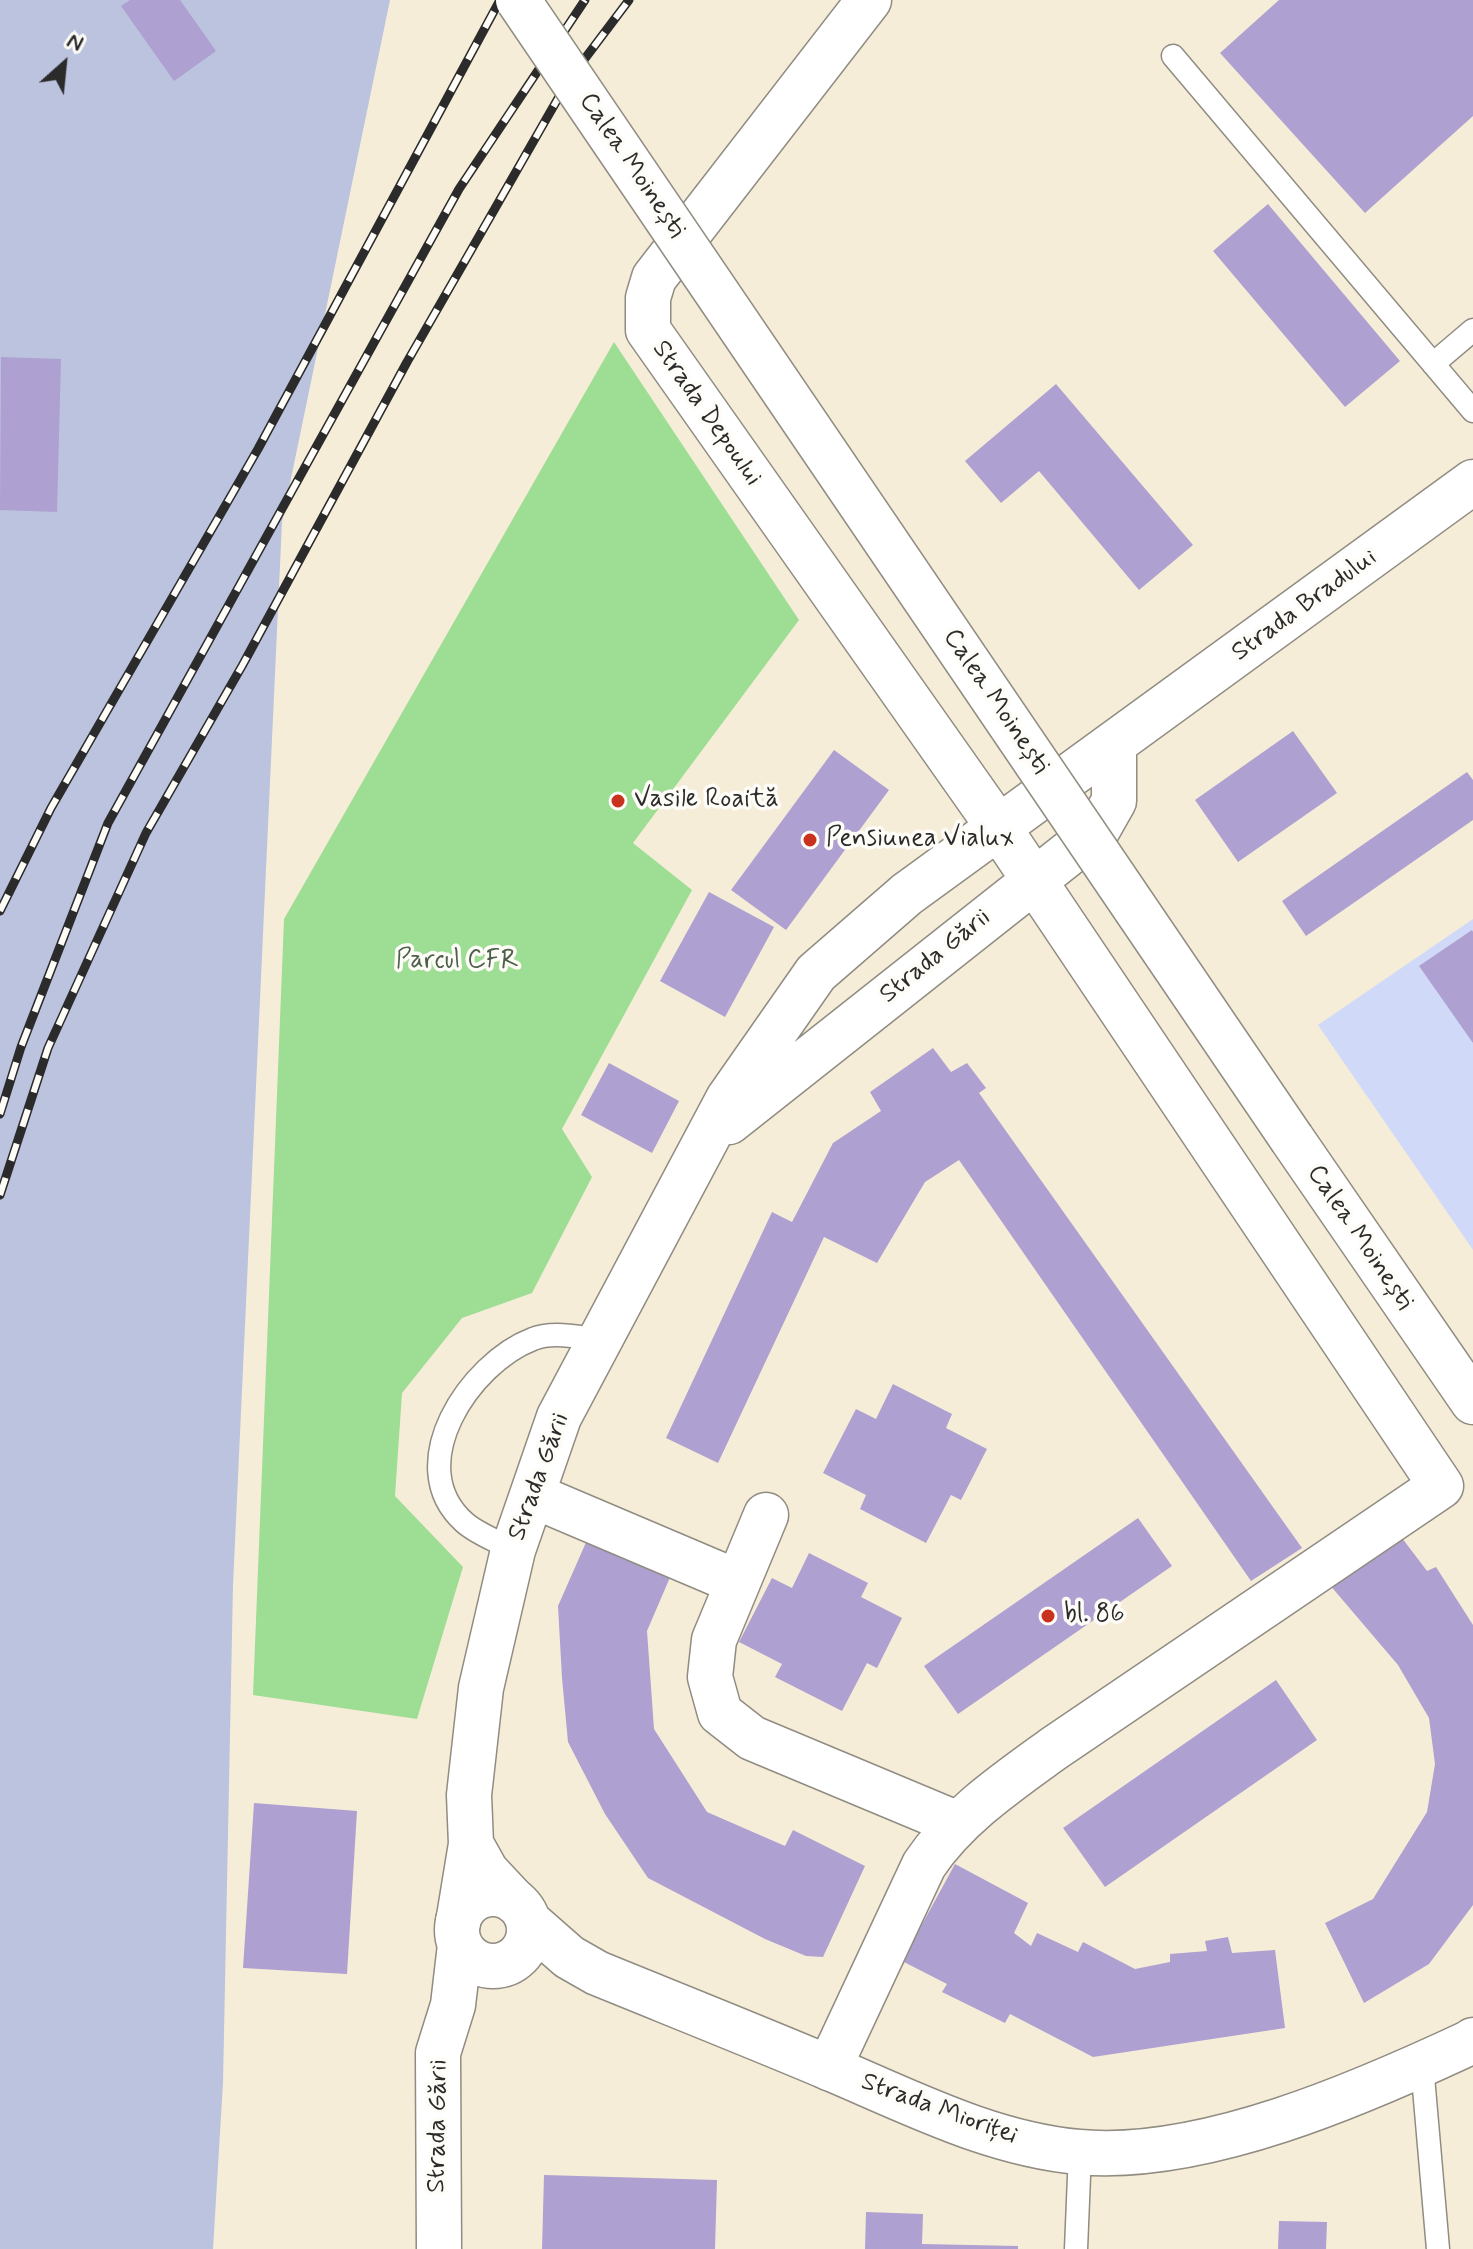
<!DOCTYPE html>
<meta charset="utf-8">
<style>
body{margin:0}
#map{position:relative;width:1473px;height:2249px;overflow:hidden;background:#f6edd9;font-family:Mynerve,sans-serif}
canvas{display:block}
.north{position:absolute;left:24px;top:24px;width:80px;height:80px;-webkit-text-stroke:6px #fdfcf7;paint-order:stroke;rotate:27deg;font-size:22px;font-weight:700;line-height:32px;text-align:center;color:#2b2b2b}
.north::after{content:'';display:block;margin:auto;width:28px;height:36px;background:#2b2b2b;clip-path:polygon(50% 0,100% 100%,50% 72%,0 100%)}
</style>
<div id="map">
<canvas width="1473" height="2249"></canvas>
<div class="north">N</div>
</div>
<script>
const context = document.querySelector('canvas').getContext('2d');
context.lineJoin = 'round';
function paint(path, color) {
  context.fillStyle = color;
  context.fill(path, 'evenodd');
}
function trace(path, color, width, dash) {
  context.strokeStyle = color;
  context.lineWidth = width;
  context.lineCap = dash ? 'butt' : 'round';
  context.setLineDash(dash || []);
  context.stroke(path);
}
function label(font, color, halo, rows, align = 'center') {
  context.font = font + ' Mynerve,sans-serif';
  context.lineWidth = 7;
  context.setLineDash([]);
  context.textBaseline = 'middle';
  context.strokeStyle = halo;
  context.fillStyle = color;
  for (const [text, x, y, turn = 0] of rows) {
    context.save();
    context.translate(x, y);
    context.rotate((+turn || 0) * Math.PI / 180);
    context.textAlign = isNaN(turn) ? turn : align;
    if (halo) context.strokeText(text, 0, 0);
    context.fillText(text, 0, 0);
    context.restore();
  }
}
paint(new Path2D(`
 M1473 919V1250L1318 1025Z`), '#d1d9f9');
paint(new Path2D(`
 M0 0H390L282 522 233 1585 223 2083 213 2249H0Z`), '#bbc3de');
paint(new Path2D(`
 M614 342 799 620 633 843 692 890 562 1129 592 1177 532 1293 462 1318 402 1393 395 1496 463 1567 417 1719 253 1695 284 919Z`), '#9ddd94');
paint(new Path2D(`
 M130 0H180L216 51 174 81 121 6Z
 M1279 0H1473V116L1365 213 1220 53Z
 M1268 204 1400 361 1345 407 1213 251Z
 M1 357 61 359 57 512 0 510Z
 M1056 384 1193 545 1139 590 1039 471 1001 503 965 461Z
 M1293 731 1337 793 1238 862 1195 800Z
 M834 750 889 790 786 930 731 890Z
 M1467 772 1473 780V820L1306 936 1282 901Z
 M709 892 774 927 725 1017 660 981Z
 M1472 930 1473 932V1043L1419 966Z
 M933 1048 951 1072 967 1063 986 1088 979 1093 1302 1548 1251 1581 959 1160 925 1182 877 1263 824 1237 718 1463 666 1438 772 1212 792 1222 833 1143 881 1111 870 1092Z
 M609 1063 679 1101 652 1153 581 1115Z
 M893 1384 952 1414 946 1428 987 1449 961 1500 951 1495 926 1543 860 1509 866 1495 823 1473 856 1409 876 1419Z
 M1138 1518 1172 1566 958 1714 924 1666Z
 M591 1531 674 1568 647 1631 654 1729 707 1812 785 1846 793 1830 865 1866 823 1957 806 1956 765 1939 648 1878 605 1814 568 1742 562 1678 558 1606Z
 M1402 1538 1427 1571 1436 1567 1473 1625V1905L1429 1964 1364 2003 1325 1923 1373 1899 1427 1812 1435 1764 1429 1718 1398 1665 1329 1584Z
 M809 1553 868 1583 861 1597 902 1618 877 1668 867 1663 842 1711 775 1677 782 1664 739 1642 772 1578 792 1588Z
 M1276 1680 1317 1740 1105 1887 1063 1828Z
 M254 1803 357 1811 347 1974 243 1968Z
 M955 1864 1028 1903 1014 1933 1031 1946 1037 1933 1078 1952 1083 1942 1135 1969 1170 1962V1954L1207 1951 1205 1941 1228 1937 1232 1953 1275 1950 1285 2028 1093 2057 1010 2014 1005 2023 942 1992 947 1984 902 1961Z
 M544 2175 717 2180 715 2249H542Z
 M866 2212 923 2214 922 2244 1018 2246V2249H865Z
 M1279 2221 1327 2222 1326 2249H1278Z`), '#aea0d0');
const service = new Path2D(`
 M1173 56 1473 411
 M1433 364 1473 330
 M513 1550C498 1541 477 1534 464 1522 401 1465 470 1363 533 1339 552 1331 581 1337 600 1340
 M1422 2065 1438 2249
 M1076 2249 1080 2152`);
const minor = new Path2D(`
 M729 1122 1097 831 1114 801V745
 M532 1495 737 1582
 M766 1515 714 1640 710 1677 720 1713 752 1738 958 1824
 M471 1844 486 1871 514 1901
 M458 1923 471 1844 469 1795 481 1688 513 1550 559 1417 728 1099 816 973 907 894 1473 482
 M829 2068 924 1865C956 1817 1006 1783 1053 1749L1441 1486 999 828 648 330V298L654 278 869 0`);
const secondary = new Path2D(`
 M457 1930a36 36 0 1 1 72 0a36 36 0 1 1-72 0Z
 M528 1921 569 1957 597 1973C673 2004 751 2035 827 2067 908 2101 990 2144 1079 2152 1203 2163 1362 2093 1473 2041
 M439 2249 438 2053 453 2005 460 1945`);
const primary = new Path2D(`
 M1292 1139 1473 1402
 M1471 2042 1473 2040`);
trace(service, '#908c82', 25);
trace(minor, '#908c82', 47);
trace(secondary, '#908c82', 47);
trace(primary, '#908c82', 47);
trace(service, '#fff', 22);
trace(minor, '#fff', 44);
trace(secondary, '#fff', 44);
trace(primary, '#fff', 44);
const rail = new Path2D(`
 M0 911 51 808 258 449 500 0
 M0 1114 21 1047 108 823 459 189 585 0
 M0 1195 48 1048 146 833 242 666 407 362 568 81 629 0`);
trace(rail, '#2b2b2b', 9);
trace(rail, '#fdfcf7', 6, [18]);
const primaryBridge = new Path2D(`
 M518 0 1292 1139`);
trace(primaryBridge, '#908c82', 47, []);
trace(primaryBridge, '#fff', 44);
for (const [x, y, r, color] of [
 [618,801,8,"#c8321e"],
 [810,840,8,"#c8321e"],
 [1048,1616,8,"#c8321e"]
]) {
  const dot = new Path2D();
  dot.arc(x, y, r, 0, 2 * Math.PI);
  context.fillStyle = color;
  context.fill(dot);
  trace(dot, '#fdfcf7', 3);
}
label('26px', '#2b2b2b', '#fdfcf7', [
 ["Calea Moinești",631,166,56],
 ["Strada Depoului",706,414,55],
 ["Strada Bradului",1305,606,-36],
 ["Calea Moinești",995,702,56],
 ["Strada Gării",936,957,-39],
 ["Calea Moinești",1359,1238,56],
 ["Strada Gării",540,1477,-70],
 ["Strada Mioriței",939,2110,20],
 ["Strada Gării",439,2126,-89]
]);
label('26px', '#2b2b2b', '#fdfcf7', [
 ["Vasile Roaită",634,801],
 ["Pensiunea Vialux",826,840],
 ["bl. 86",1064,1616]
], 'left');
label('26px', '#4d604a', '#fdfcf7', [
 ["Parcul CFR",457,962]
]);
</script>
